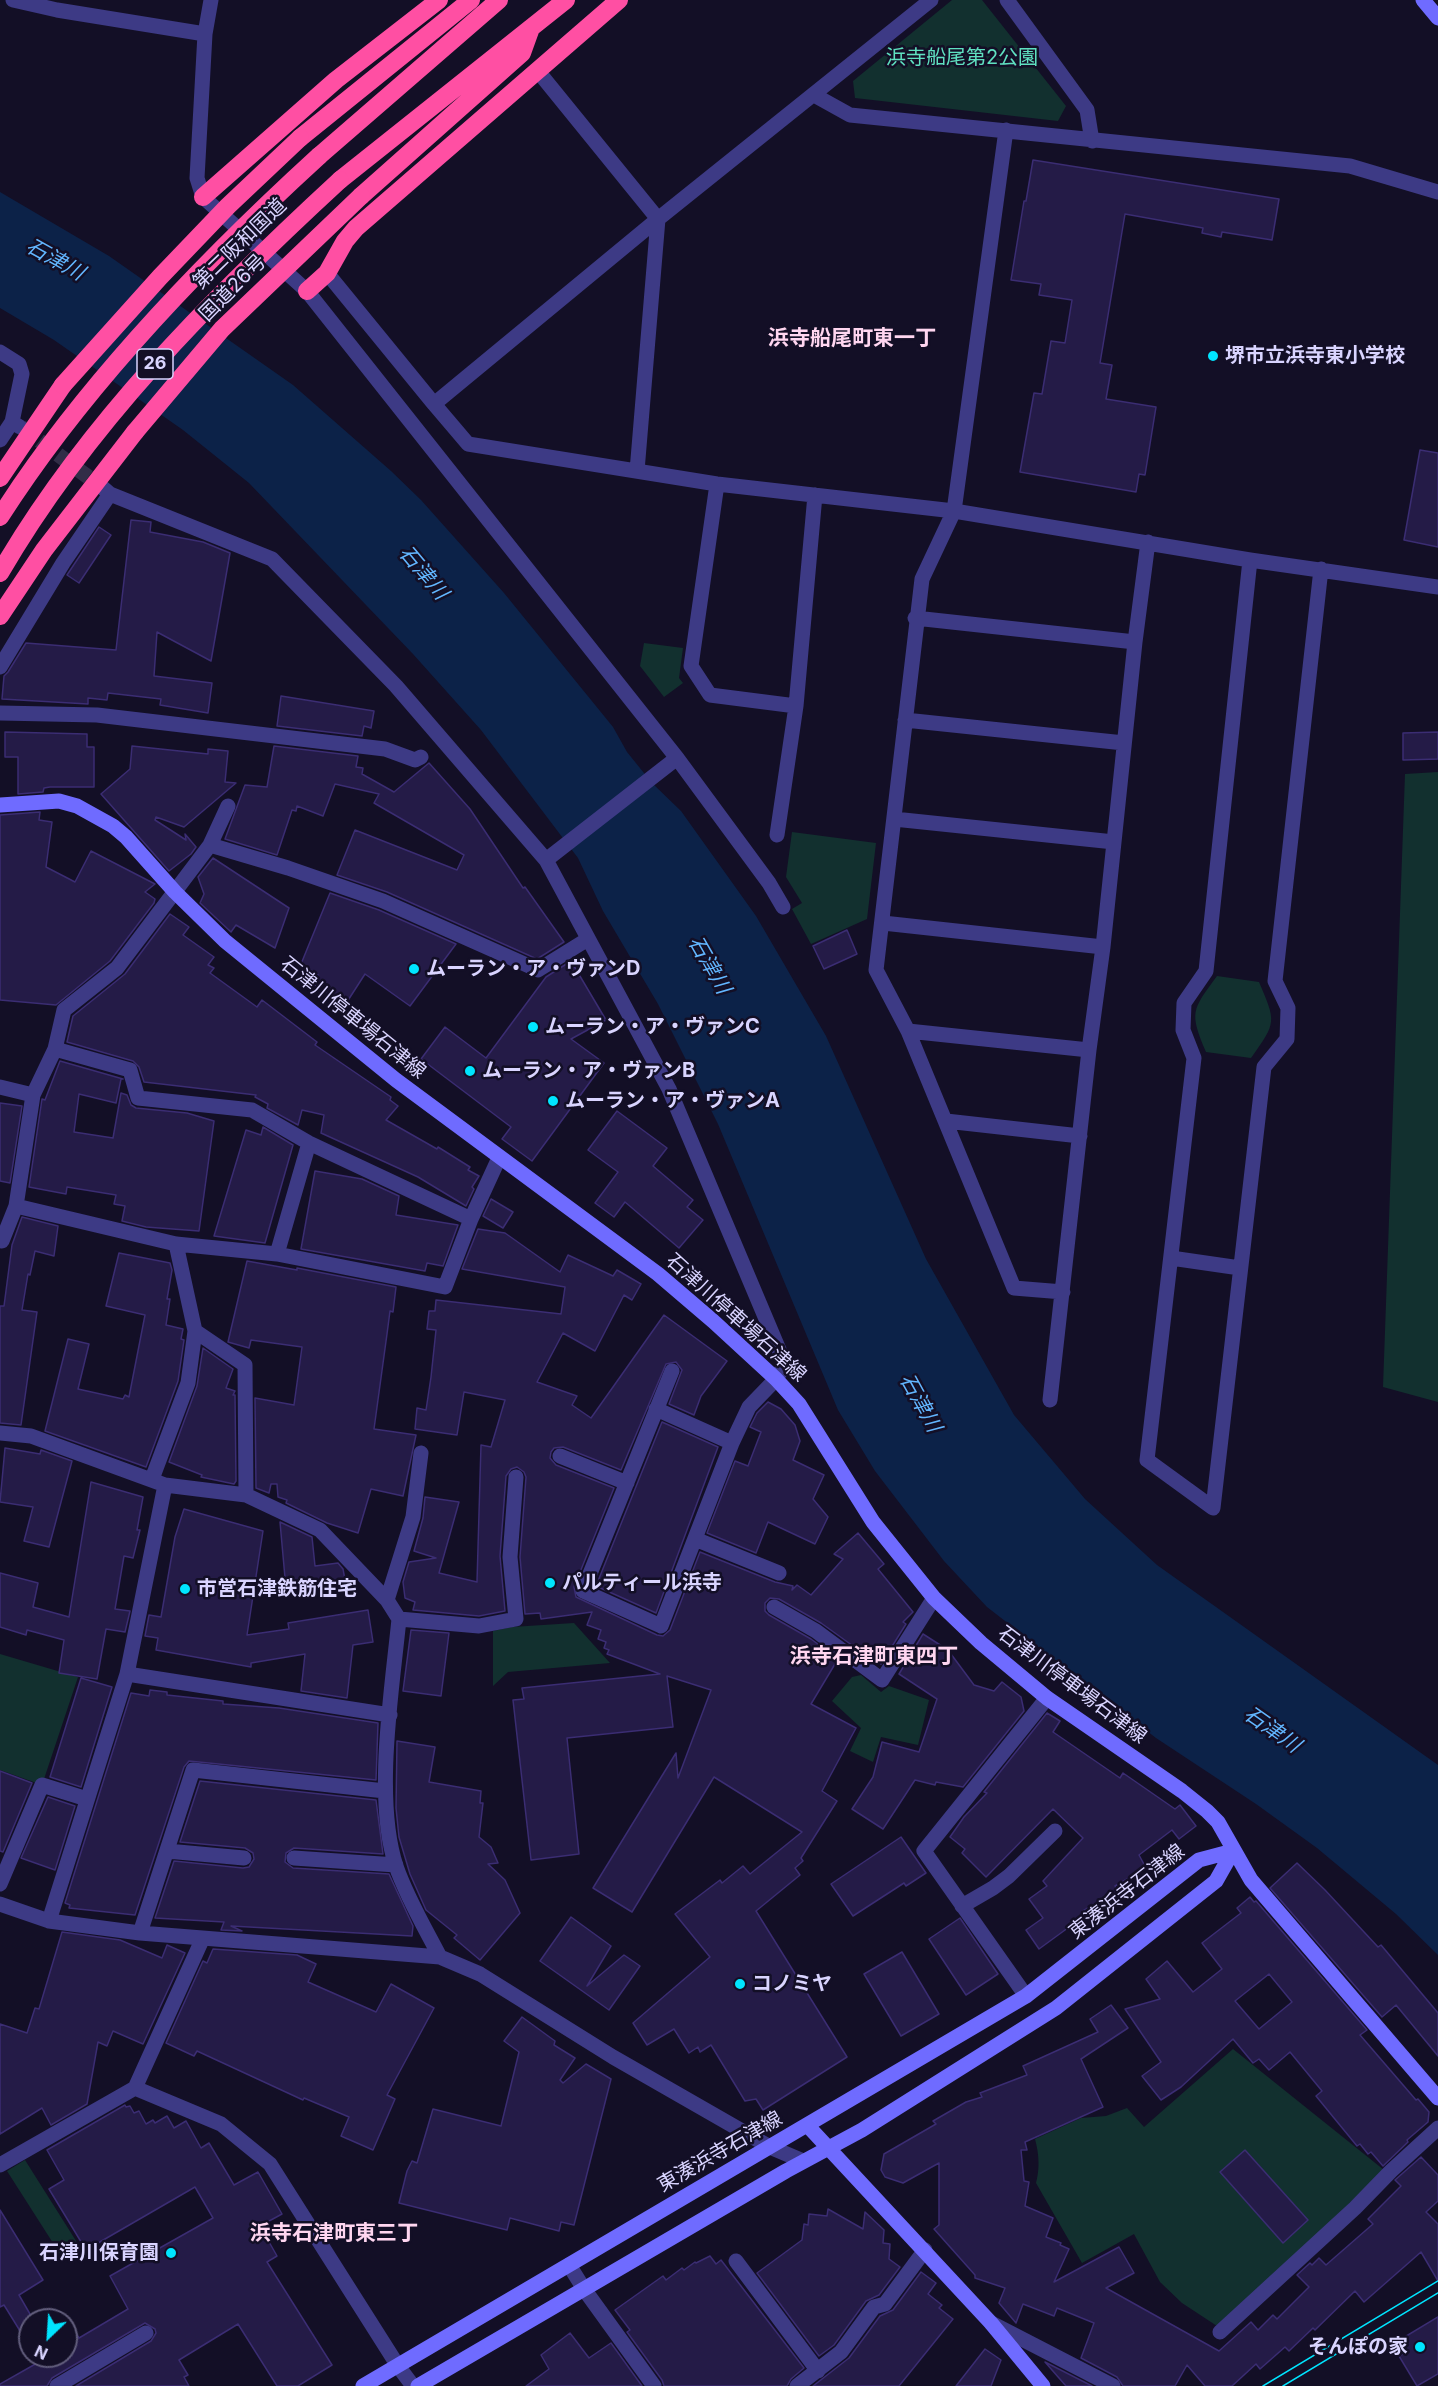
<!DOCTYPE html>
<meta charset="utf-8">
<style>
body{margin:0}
#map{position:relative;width:1438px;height:2386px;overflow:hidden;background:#130f26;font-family:Inter,sans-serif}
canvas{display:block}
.north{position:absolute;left:18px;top:2308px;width:60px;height:60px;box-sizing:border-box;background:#130f26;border:2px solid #625e7d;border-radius:50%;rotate:205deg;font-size:16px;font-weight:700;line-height:24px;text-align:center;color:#d9d4ff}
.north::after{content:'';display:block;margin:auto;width:21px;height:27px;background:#00e5ff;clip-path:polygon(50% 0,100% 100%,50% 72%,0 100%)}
</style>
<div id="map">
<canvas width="1438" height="2386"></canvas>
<div class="north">N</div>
</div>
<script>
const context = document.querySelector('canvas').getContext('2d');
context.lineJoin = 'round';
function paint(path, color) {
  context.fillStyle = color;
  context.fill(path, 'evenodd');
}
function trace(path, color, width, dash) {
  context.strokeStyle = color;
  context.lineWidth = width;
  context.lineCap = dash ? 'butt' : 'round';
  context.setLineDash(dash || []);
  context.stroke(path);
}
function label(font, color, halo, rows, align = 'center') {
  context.font = font + ' Inter,"Noto Sans JP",sans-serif';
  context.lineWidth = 5;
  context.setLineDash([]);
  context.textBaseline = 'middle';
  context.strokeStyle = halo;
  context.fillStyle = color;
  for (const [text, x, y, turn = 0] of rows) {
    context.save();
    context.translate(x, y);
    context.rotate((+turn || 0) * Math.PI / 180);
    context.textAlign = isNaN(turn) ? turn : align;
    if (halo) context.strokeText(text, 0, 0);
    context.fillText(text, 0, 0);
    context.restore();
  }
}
paint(new Path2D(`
 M952 0H982L1066 106 1058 121 855 98 853 81Z
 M644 643 683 648 679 678 683 683 664 697 640 666Z
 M1438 772V1402L1383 1387 1405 774Z
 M792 832 876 843 867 919 811 944 792 909 802 903 786 877Z
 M1217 976 1259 982C1276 1022 1277 1022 1251 1058L1206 1052C1189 1012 1192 1010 1217 976Z
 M574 1623 610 1663 508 1672 493 1686V1631L512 1627Z
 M0 1654 78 1677 42 1785 0 1770Z
 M861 1675 881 1692 889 1686 929 1700 918 1745 881 1737 873 1762 850 1751 861 1728 832 1701 852 1677Z
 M1233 2049 1384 2170 1294 2257 1217 2326 1182 2303 1160 2282 1134 2234 1082 2263 1036 2183C1040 2168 1039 2154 1035 2139L1081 2118 1106 2116 1127 2108 1144 2127Z
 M25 2160 78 2244 60 2254 7 2171Z`), '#12302f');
paint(new Path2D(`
 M0 192 109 256 293 385 391 471 421 500 504 593 613 727 627 752 652 783 681 811 756 916 826 1036 926 1259 1014 1415 1085 1499 1157 1565 1438 1765V1955L1396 1914 1317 1848 1256 1804 1156 1738 987 1607 944 1561 875 1471 838 1410 718 1124 658 1004 603 911 578 858 481 730 413 654 249 483 183 430 54 340 0 308Z`), '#0c2248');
const building = new Path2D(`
 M1033 160 1279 199 1272 240 1222 232 1221 237 1202 233 1203 228 1125 214 1100 363 1112 365 1106 399 1156 407 1145 475 1139 474 1136 492 1020 472 1034 393 1042 394 1051 341 1065 343 1072 300 1039 295 1041 284 1011 280 1024 201H1026Z
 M1420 450 1438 453V547L1404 540Z
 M131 520 151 522 150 532 203 542 230 553 211 661 157 632 154 676 212 683 208 713 160 705 161 699 108 693 107 700 88 698V704L2 699 4 676 8 672 26 643 116 650Z
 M99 527 111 535 79 583 67 575Z
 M281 696 374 711 371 728 364 726 362 736 277 726Z
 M5 732 87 734V747H94V787H50L44 788 43 792 18 794V757H5Z
 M1438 732V759L1403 760V733Z
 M132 746 208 754V749L228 751 225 782 236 783 184 827 156 817 155 820 186 840 185 834 196 847 191 854 169 871 101 794 130 769Z
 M274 746 358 756 356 767 363 768 362 774 394 792 429 763 470 809 523 888 525 887 564 942 537 959 387 892 337 875 355 830 457 870 464 855 374 803 379 794 335 784 323 816 297 806 296 811 292 810 277 855 225 839 245 785 267 787Z
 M40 812 39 820 52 822 46 867 75 882 91 851 155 884 145 892 155 899 154 903 110 961 56 1005 0 1000V815Z
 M213 858 289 908 275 948 236 925 231 932 200 903 204 894 198 877Z
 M330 893 379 910 456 944 410 1006 365 974 345 1005 313 984 318 975 301 964Z
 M170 914 189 927 183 935 214 957 208 965 214 968 210 973 257 1007 262 1000 317 1042 315 1045 391 1097 390 1100 398 1106 386 1120 437 1149 438 1147 470 1167 468 1170 479 1176 472 1187 474 1189 466 1206 418 1177 321 1133 324 1115 302 1110 298 1125 267 1108 268 1104 255 1097 256 1095 144 1082 139 1067 133 1061 67 1042 73 1016 125 974Z
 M847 930 857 954 824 969 813 946Z
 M571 961 606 1020 571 1039 604 1063 532 1161 502 1139 511 1127 421 1059 445 1027 486 1058 546 977Z
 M60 1061 123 1079H121L116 1103 79 1094 74 1132 113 1138 121 1093 127 1095 131 1105 136 1108 187 1113 214 1121 199 1231 146 1227 122 1221 125 1206 114 1204 116 1195 67 1187 66 1194 29 1187 42 1099 45 1100Z
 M0 1103 22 1106 10 1183 0 1181Z
 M617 1111 667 1148 653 1166 693 1200 687 1207 703 1220 679 1248 625 1202 614 1217 595 1203 618 1172 588 1150Z
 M263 1127 293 1145 265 1243 214 1236 246 1130 261 1135Z
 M315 1171 362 1179 399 1196 396 1215 458 1225 443 1266 427 1263 425 1271 301 1249Z
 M491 1199 513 1212 503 1228 483 1216Z
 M22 1217 58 1226 54 1256 35 1251 30 1275 28 1274 22 1310 37 1312 21 1425 0 1423V1306H4L12 1245Z
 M478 1229 505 1233 560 1272 568 1255 613 1276 617 1270 641 1284 632 1300 624 1295 595 1351 563 1333 537 1382 577 1396 572 1405 591 1418 664 1315 727 1361 701 1396 694 1415 669 1404 682 1370 676 1362 666 1364 621 1470 563 1447 554 1448 551 1452 550 1458 556 1465 614 1488 574 1587 576 1597 657 1635 663 1636 670 1630 700 1552 775 1582 793 1586 792 1590 797 1585 811 1595 843 1559 834 1554 858 1533 884 1564 878 1569 913 1612 903 1622 906 1624 881 1664 867 1656 821 1623 779 1599 770 1598 765 1603V1611L769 1615 811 1639 838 1659 811 1704 856 1728 822 1791 837 1801 801 1858 803 1861 795 1868 800 1875 756 1911 847 2057 763 2110 756 2099 745 2101 711 2045 700 2052 698 2047 689 2053 674 2029 647 2045 633 2023 710 1957 675 1914 720 1880 722 1883 743 1866 750 1874 802 1832 714 1777 632 1912 593 1888 676 1753 678 1778 711 1690 667 1676 673 1727 567 1738 579 1854 531 1860 513 1700 524 1699 522 1688 660 1674 607 1654 609 1650 604 1648 606 1642 598 1639 601 1630 587 1625 592 1612 541 1619 540 1613 525 1614 520 1557 526 1477 524 1472 517 1467 511 1469 506 1476 500 1556 505 1611 479 1616 413 1610 415 1602 405 1598 403 1582 409 1562 436 1558 414 1551 423 1518 425 1497 459 1502 439 1573 477 1582 481 1445 491 1447 505 1400 464 1392 457 1435 415 1429 417 1408 426 1410 431 1377 436 1330 427 1329 429 1311H435L436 1300 561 1314 565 1287 462 1269Z
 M119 1253 170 1263 172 1270 167 1299H170L166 1325 183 1329 181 1339 184 1340 178 1381 146 1467 45 1431 68 1339 89 1344 78 1389 123 1399 125 1395 129 1397 145 1315 106 1306Z
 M247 1261 297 1270V1268L396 1287 393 1312 390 1311 387 1334 374 1429 416 1435 403 1496 371 1489 358 1533 327 1523 286 1503 287 1500 278 1497 277 1484H271L269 1493 256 1488 255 1398 294 1405 302 1347 251 1340 249 1348 228 1342Z
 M203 1348 233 1369 226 1388 235 1391 233 1395H235L236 1481 234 1484 201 1477 202 1475 169 1462 197 1386Z
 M768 1402 781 1409 795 1425 800 1441 793 1460 824 1475 813 1499 828 1517 815 1544 768 1522 756 1553 707 1533 735 1461 748 1466 761 1432 750 1427 757 1413Z
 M662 1422 718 1447 656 1613 596 1586Z
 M5 1448 40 1454 41 1450 72 1461 49 1547 24 1541 33 1507 0 1502Z
 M91 1482 143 1497 137 1530H140L133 1558 124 1556 115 1609 130 1611 125 1632 106 1629 97 1679 59 1673 64 1640 27 1630 26 1635 0 1627V1573L38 1583 33 1607 69 1617Z
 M184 1509 263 1531 247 1635 289 1629 288 1623 368 1610 373 1642 353 1645 347 1698 301 1691 305 1654 251 1663V1667L156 1650 158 1638 145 1636 149 1615 161 1617 175 1537Z
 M280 1522 312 1537 315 1566 338 1563 343 1569 346 1585 286 1589Z
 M411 1630 449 1633 441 1696 403 1691Z
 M923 1634 948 1650 974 1685 994 1691 1002 1682 1021 1697 1024 1711 963 1787 936 1782 935 1785 915 1780 883 1829 852 1809 873 1777 882 1742 919 1752 937 1699 899 1674Z
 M81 1678 112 1687 81 1787 50 1777Z
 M150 1690 167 1692V1695L223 1701V1704L279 1708 378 1723 376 1780 189 1761 184 1767 135 1915 69 1908 70 1905 65 1903 131 1693 149 1696Z
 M1047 1713 1060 1721 1053 1732 1120 1778 1123 1773 1175 1809 1180 1805 1196 1826 1179 1839 1172 1830 1139 1855 1146 1868 1115 1886 1117 1890 1083 1911 1085 1913 1075 1921 1076 1922 1039 1949 1026 1930 1043 1918 1029 1899 1047 1886 1043 1881 1083 1838 1053 1809 986 1877 962 1853 965 1849 950 1837 964 1817 987 1793 984 1792Z
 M397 1741 435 1747 429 1782 481 1791 480 1803H483L479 1837 491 1847 498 1863 488 1864 505 1880 520 1913 480 1960 454 1938 457 1935 426 1910 410 1874 399 1837 396 1808Z
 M0 1771 32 1783 3 1852 0 1851Z
 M200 1781 376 1800 383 1854 294 1848 286 1853 285 1862 293 1868 389 1874 413 1926 412 1936 231 1926 242 1931 221 1930 224 1922 155 1918 174 1861 243 1868 249 1867 254 1859 253 1853 245 1848 180 1842Z
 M48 1797 75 1806 55 1870 21 1858Z
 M901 1837 926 1873 906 1886 904 1883 853 1916 831 1884Z
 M1297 1863 1325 1890 1378 1947 1381 1945 1438 2013V2056L1396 2005 1382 2017 1270 1888Z
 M1250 1897 1254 1902 1256 1901 1367 2030 1360 2035 1416 2100 1418 2099 1429 2112 1428 2122 1407 2140 1408 2142 1383 2166 1371 2152 1368 2154 1360 2144 1357 2146 1316 2096 1322 2091 1290 2052 1269 2070 1259 2059 1253 2063 1233 2039 1181 2087 1161 2100 1142 2076 1161 2062 1125 2009 1160 1999 1146 1979 1167 1961 1193 1992 1222 1969 1202 1943 1241 1913 1237 1908ZM1269 1974 1292 2002 1259 2029 1235 2001Z
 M571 1917 611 1946 587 1986 624 1955 640 1966 609 2010 540 1961Z
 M960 1918 998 1974 966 1995 929 1939Z
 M62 1932 120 1940 162 1958 167 1945 185 1953 143 2044 113 2031 107 2046 98 2042 87 2104 51 2125 42 2108 0 2134V2024L27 2033 35 2008 39 2009Z
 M213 1949 297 1955 316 1964 308 1982 376 2012 391 1984 434 2008 387 2095 395 2099 373 2150 341 2136 349 2117 304 2098 303 2100 197 2051 194 2056 166 2043 203 1961 207 1963Z
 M902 1952 939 2014 901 2036 864 1974Z
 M1111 2005 1128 2028 1081 2059 1103 2107 1025 2142 1027 2150H1021L1024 2181 1029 2182 1025 2206 1053 2218 1046 2237 1061 2243 1060 2245 1069 2249 1054 2282 1119 2247 1134 2273 1106 2288 1219 2351 1251 2322 1258 2330 1273 2315 1277 2319 1309 2287 1297 2275 1310 2263 1312 2265 1319 2258 1326 2265 1373 2224 1368 2219 1401 2186 1395 2180 1421 2157 1438 2175V2201L1426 2212 1438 2224V2281L1421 2252 1364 2302 1355 2291 1315 2330 1313 2328 1289 2351 1285 2347 1260 2369 1256 2364 1232 2386H1205L1187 2365 1175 2386H1123L1117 2377 1081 2358 1094 2323 1057 2308 1054 2316 1023 2304 1016 2323 999 2303 1005 2288 975 2278V2275L934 2229 939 2225V2163L903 2183 885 2177 881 2170 884 2154 936 2124 933 2121 966 2102 982 2097 980 2093 1027 2075 1023 2066 1098 2032 1090 2019Z
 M522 2017 555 2041 554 2045 575 2058 560 2080 563 2083 586 2064 611 2079 574 2225 561 2222 559 2231 510 2218 507 2230 399 2203 407 2171 412 2161 417 2163 433 2109 501 2126 519 2052 504 2041Z
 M125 2105 126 2107 130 2106 134 2113 139 2111 146 2124 153 2120 155 2123 167 2116 174 2128 186 2121 201 2148 209 2143 234 2185 258 2172 282 2214 260 2226 277 2256 267 2262 332 2365 298 2386H277L238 2324 179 2360 188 2375 184 2377 189 2386H76L151 2341 156 2333 155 2329 145 2323 52 2378 47 2386H0V2384L39 2362 35 2356H66V2317L79 2338 128 2309 110 2276 213 2218 195 2187 86 2250 49 2189 64 2180 47 2150Z
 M1245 2150 1308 2220 1283 2243 1220 2172Z
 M828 2209 863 2229 865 2212 884 2230 883 2243 890 2244 889 2259 900 2267 879 2295 866 2301 834 2345 819 2356 757 2273 802 2240 804 2224 808 2225 809 2214 827 2216Z
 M0 2210 43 2280 19 2295 30 2314V2347L4 2305 0 2307Z
 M710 2256 716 2264 721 2260 804 2368 791 2379 787 2386H664L662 2380 627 2332 630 2330 615 2310 663 2276 666 2280 682 2268 684 2270 695 2262 696 2263Z
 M921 2272 936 2283 928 2294 942 2305 939 2308 953 2319 899 2386H813L849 2358 880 2316 893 2310Z
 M1438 2317V2374L1417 2386 1399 2356 1405 2353 1398 2341Z
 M570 2333 589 2358 611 2343 642 2386H526L549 2369 541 2355Z
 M985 2349 1001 2360 991 2386H956Z
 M1045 2362 1092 2386H1066Z`);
paint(building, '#241b47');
trace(building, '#3b2d73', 1.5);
trace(new Path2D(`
 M21 427 103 488`), '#312d47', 15, [15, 8]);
trace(new Path2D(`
 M13 0 57 10 205 34
 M211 0 205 34 197 178 203 197 307 291 677 758 769 883 783 907
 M1007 0 1087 110 1092 141
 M537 70 658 219 637 471
 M814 95 850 115 1350 166 1438 192
 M1006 130 954 511 922 579 876 970 908 1031 1014 1288 1063 1292
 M327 273 434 404 658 219 931 0
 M0 352 19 364 22 374 12 422 20 427
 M434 404 468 444 717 484 954 511 1250 560 1438 587
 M0 440 12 422
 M717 484 691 666 710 695 796 706
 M103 488 110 494 272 559 396 686 546 860 669 1089 785 1364 776 1379 749 1407 732 1443 661 1626 583 1591 672 1371
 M1250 560 1206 971 1184 1003 1183 1030 1194 1058 1147 1460 1213 1508 1264 1067 1287 1039 1288 1008 1275 981 1321 569
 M915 618 1135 642
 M0 667 63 563 110 494
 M0 713 97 715 385 749 415 760 421 757
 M905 720 1124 743
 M228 806 210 845 288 868 383 901 538 970 588 939
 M894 819 1114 842
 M777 835 796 706 815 495
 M210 845 117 968 64 1010 55 1049 130 1070 138 1098 252 1110 309 1143 471 1219
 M546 860 677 758
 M883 923 1103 947
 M908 1031 1089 1050
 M0 1087 33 1095
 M946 1121 1080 1136
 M16 1206 33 1095 55 1049
 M0 1240 2 1241 16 1206 176 1244 277 1254 445 1287 471 1219 499 1158
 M176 1244 195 1331 245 1365 246 1495
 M277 1254 309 1143
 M1171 1258 1240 1268
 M1050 1400 1089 1050 1103 947 1135 642 1148 542
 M656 1409 732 1443
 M0 1433 31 1436 165 1485 246 1495 320 1530 387 1600 399 1619C392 1690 374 1799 396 1866 407 1898 425 1928 440 1957
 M560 1456 627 1483
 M152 1479 188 1383 195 1331
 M695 1539 779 1573
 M387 1600 413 1517 421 1453
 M774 1607 816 1631 882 1680 934 1598
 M399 1619 479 1626 516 1619 510 1557 516 1477
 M127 1674 390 1715
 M167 1851 244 1858
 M294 1858 396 1865
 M0 1884 42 1785 87 1799
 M0 1904 49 1921 140 1933 440 1957 480 1974 613 2057 770 2147 803 2161
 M962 1906 993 1888 1009 1876 1055 1831
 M49 1921 127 1674 165 1485
 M140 1933 193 1770 385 1791
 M1026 1996 924 1851 1047 1698
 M135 2088 221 2124 270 2164 398 2366 413 2386
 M0 2165 135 2088 202 1940
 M736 2261 818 2371
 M569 2265 584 2289 654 2386
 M991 2323 1113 2386
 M1220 2332 1355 2208 1391 2171 1438 2128
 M57 2386 146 2333
 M797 2386 841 2352 874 2307 885 2304 925 2250`), '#3d3a85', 15);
trace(new Path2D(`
 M1423 0 1438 18
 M0 805 59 801 77 806 113 826 126 837 175 892 225 941 396 1080 658 1274 713 1321 776 1379 799 1404 873 1522 934 1598 981 1643 1047 1698 1182 1791 1207 1811 1218 1822 1251 1880 1438 2098
 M807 2125 991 2323 1043 2386
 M363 2386 1026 1996 1199 1860 1233 1851
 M418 2386 786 2171 862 2130 1056 2008 1216 1881 1233 1851`), '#6f6bff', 15);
trace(new Path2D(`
 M300 138 471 0
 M319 156 499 0
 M340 180 566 0
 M361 196 522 53 531 28
 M203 197 336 80 439 0
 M307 291 327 273 345 241 356 228 619 0
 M0 478 63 385
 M0 616 44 550 135 432`), '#ff4fa3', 18);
trace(new Path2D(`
 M1263 2386 1438 2281
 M1283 2386 1438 2293`), '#00e5ff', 1.5);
trace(new Path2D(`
 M63 385 160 277 228 206 300 138
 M135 432 222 329 361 196
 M0 517C84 385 204 261 319 156
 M0 573C87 423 213 297 340 180`), '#ff4fa3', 18);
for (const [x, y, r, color] of [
 [1213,356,6,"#00e5ff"],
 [414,969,6,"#00e5ff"],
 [533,1027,6,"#00e5ff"],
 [470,1071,6,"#00e5ff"],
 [553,1101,6,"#00e5ff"],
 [550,1583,6,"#00e5ff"],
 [185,1589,6,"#00e5ff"],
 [740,1984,6,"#00e5ff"],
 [171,2253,6,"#00e5ff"],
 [1420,2347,6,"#00e5ff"]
]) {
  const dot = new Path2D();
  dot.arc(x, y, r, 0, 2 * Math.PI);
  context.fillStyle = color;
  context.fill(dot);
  trace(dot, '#130f26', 2);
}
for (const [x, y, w] of [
 [155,364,36]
]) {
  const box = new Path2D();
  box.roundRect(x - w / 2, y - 15, w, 30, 4.5);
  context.fillStyle = '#130f26';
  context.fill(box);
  trace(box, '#d9d4ff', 1.5);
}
label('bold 18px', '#d9d4ff', null, [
 ["26",155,364]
]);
label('20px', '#5fe0c0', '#130f26', [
 ["浜寺船尾第2公園",962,58]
]);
label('20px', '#d9d4ff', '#130f26', [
 ["第二阪和国道",240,244,-44],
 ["国道26号",233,288,-45],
 ["石津川停車場石津線",353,1018,39],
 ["石津川停車場石津線",736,1318,42],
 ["石津川停車場石津線",1072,1685,37],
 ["東湊浜寺石津線",1127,1892,-38],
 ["東湊浜寺石津線",720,2152,-30]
]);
label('bold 20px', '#d9d4ff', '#130f26', [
 ["堺市立浜寺東小学校",1225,356],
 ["ムーラン・ア・ヴァンD",426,969],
 ["ムーラン・ア・ヴァンC",545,1027],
 ["ムーラン・ア・ヴァンB",482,1071],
 ["ムーラン・ア・ヴァンA",565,1101],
 ["パルティール浜寺",562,1583],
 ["市営石津鉄筋住宅",197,1589],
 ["コノミヤ",752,1984],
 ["石津川保育園",159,2253,"right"],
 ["そんぽの家",1408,2347,"right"]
], 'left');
label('italic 21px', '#62b6ff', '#130f26', [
 ["石津川",55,260,29],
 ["石津川",423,573,50],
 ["石津川",709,965,60],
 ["石津川",920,1403,61],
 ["石津川",1272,1730,35]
]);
label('bold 21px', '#ffd6f0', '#130f26', [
 ["浜寺船尾町東一丁",852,339],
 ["浜寺石津町東四丁",874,1657],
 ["浜寺石津町東三丁",334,2234]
]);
</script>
